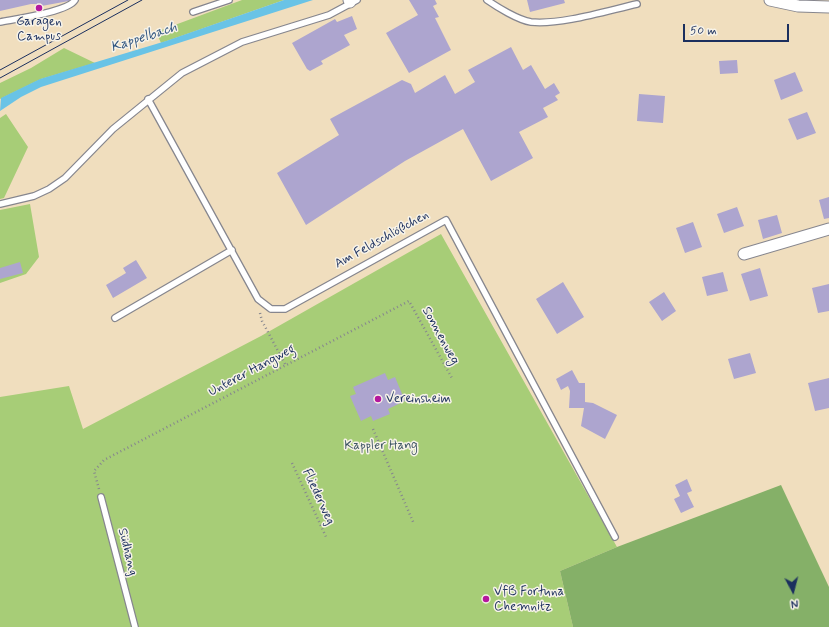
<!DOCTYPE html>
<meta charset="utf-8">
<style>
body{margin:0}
#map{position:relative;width:829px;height:627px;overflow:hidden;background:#f0debe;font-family:Mynerve,sans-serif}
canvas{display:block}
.north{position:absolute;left:773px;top:571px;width:40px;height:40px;-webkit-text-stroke:3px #f7f3e8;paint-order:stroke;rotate:173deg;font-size:11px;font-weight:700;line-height:16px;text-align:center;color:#1b2f5e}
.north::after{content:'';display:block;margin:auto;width:14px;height:18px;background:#1b2f5e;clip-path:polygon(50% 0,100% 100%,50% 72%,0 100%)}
.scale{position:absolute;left:683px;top:24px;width:106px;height:18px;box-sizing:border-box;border:2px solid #1b2f5e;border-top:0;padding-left:5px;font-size:12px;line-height:14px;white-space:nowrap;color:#1b2f5e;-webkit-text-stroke:3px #f7f3e8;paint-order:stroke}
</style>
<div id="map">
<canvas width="829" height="627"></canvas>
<div class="north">N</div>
<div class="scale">50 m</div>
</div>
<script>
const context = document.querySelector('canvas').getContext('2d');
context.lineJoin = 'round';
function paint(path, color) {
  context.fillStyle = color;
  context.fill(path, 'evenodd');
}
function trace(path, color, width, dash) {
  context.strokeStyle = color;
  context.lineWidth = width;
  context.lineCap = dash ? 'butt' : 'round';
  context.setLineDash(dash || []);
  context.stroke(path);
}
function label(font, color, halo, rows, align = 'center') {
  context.font = font + ' Mynerve,sans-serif';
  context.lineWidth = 3;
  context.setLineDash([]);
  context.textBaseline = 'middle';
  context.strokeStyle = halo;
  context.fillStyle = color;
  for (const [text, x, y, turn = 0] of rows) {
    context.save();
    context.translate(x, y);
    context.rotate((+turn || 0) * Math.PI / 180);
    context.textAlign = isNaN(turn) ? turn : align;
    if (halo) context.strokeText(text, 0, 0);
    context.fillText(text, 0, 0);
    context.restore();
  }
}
paint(new Path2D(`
 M242 0H284L161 43 156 32Z
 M64 48 95 63 41 79 0 99V83L31 68Z
 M6 114 28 147 4 198 0 199V118Z
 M30 204 39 257 26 274 0 283V210Z
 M441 234 617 547 560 571 573 627H0V397L69 386 83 429 261 336Z`), '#a7cd77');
paint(new Path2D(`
 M781 485 829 587V627H573L560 571 617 547Z`), '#85b068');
paint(new Path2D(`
 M284 0H313L41 87 21 97 0 111 1 98 40 79 166 41Z`), '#69c3e6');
paint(new Path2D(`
 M0 0H69V1L36 7V4H31L0 11Z
 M409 0H435L437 4 433 6 439 17 435 18 451 50 409 73 386 33 418 15Z
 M527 0H564L565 3 530 12Z
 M352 16 357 29 344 35 350 45 321 61 323 64 310 71 307 69 292 43 335 19 337 22Z
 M511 47 523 70 531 65 545 89 554 83 560 93 555 96 558 100 543 108 548 117 519 132 533 158 491 181 463 129 405 161 306 225 277 173 339 135 330 119 402 80 411 84 415 93 445 75 455 94 475 82 468 70Z
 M737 60 738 73 720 74 719 61Z
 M795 72 803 91 781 100 774 80Z
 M639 94 665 96 663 123 637 121Z
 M807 112 816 133 797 140 788 119Z
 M829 197V218L824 219 819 200Z
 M737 207 744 226 724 233 717 214Z
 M777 215 782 233 763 239 758 220Z
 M693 222 702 247 685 253 676 228Z
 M136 260 147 278 113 298 106 285 126 273 123 268Z
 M20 262 23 273 0 279V268Z
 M760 268 768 296 750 301 741 274Z
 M723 272 728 291 707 296 702 277Z
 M563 282 584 317 557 334 536 299Z
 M829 284V311L818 313 812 288Z
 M664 292 676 311 662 321 649 302Z
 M750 353 756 373 734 379 728 359Z
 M572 370 579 383H585V402L593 403 617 415 605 439 581 426 584 408H569L570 391 568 386 561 390 556 379Z
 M385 373 388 380 395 377 405 401 388 409 390 414 373 421 371 416 361 421 350 396 356 394 353 387Z
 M829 378V408L815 411 808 383Z
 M687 479 692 491 687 493 694 507 681 513 674 499 680 496 675 485Z`), '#ada5cf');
const service = new Path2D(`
 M487 0C497 7 518 20 531 22 561 25 606 11 637 4
 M193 12 229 0
 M0 22C15 19 68 12 75 0
 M148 99 258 299 271 309H285L446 220 615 537
 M0 204 34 196 49 189 65 178 113 129 182 73 242 42 329 15 357 0
 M115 318 232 250
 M101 497 135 627`);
const minor = new Path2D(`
 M349 0 350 2
 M770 0 798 6 829 7
 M744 254 829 229`);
trace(service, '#86868e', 8);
trace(minor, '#86868e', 13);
trace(new Path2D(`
 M260 313 262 321 285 364
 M373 429 414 524
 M292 463 327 539
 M99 489 94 471 104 460 409 301 453 380`), '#86868e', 2.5, [1, 3]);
trace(service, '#fff', 5.5);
trace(minor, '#fff', 11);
trace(new Path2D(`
 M0 70 128 0
 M0 78 142 0`), '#1b2f5e', 1);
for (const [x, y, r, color] of [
 [39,8,4,"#b5179e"],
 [378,399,4,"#b5179e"],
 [486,599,4,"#b5179e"]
]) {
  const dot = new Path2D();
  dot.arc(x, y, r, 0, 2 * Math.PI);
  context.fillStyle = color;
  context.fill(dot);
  trace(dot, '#f7f3e8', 1.5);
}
label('13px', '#1b2f5e', '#f7f3e8', [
 ["Garagen",39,22,"center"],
 ["Campus",39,37,"center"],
 ["Vereinsheim",386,399],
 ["VfB Fortuna",494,592],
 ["Chemnitz",494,607]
], 'left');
label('13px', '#1b2f5e', '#f7f3e8', [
 ["Am Feldschlößchen",382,240,-29],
 ["Sonnenweg",440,336,61],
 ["Unterer Hangweg",252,371,-28],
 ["Fliederweg",318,497,65],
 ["Südhang",127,552,76]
]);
label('13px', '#3e5664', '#f7f3e8', [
 ["Kappler Hang",381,446]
]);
label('italic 14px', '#2e5480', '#f7f3e8', [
 ["Kappelbach",144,38,-18]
]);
</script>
